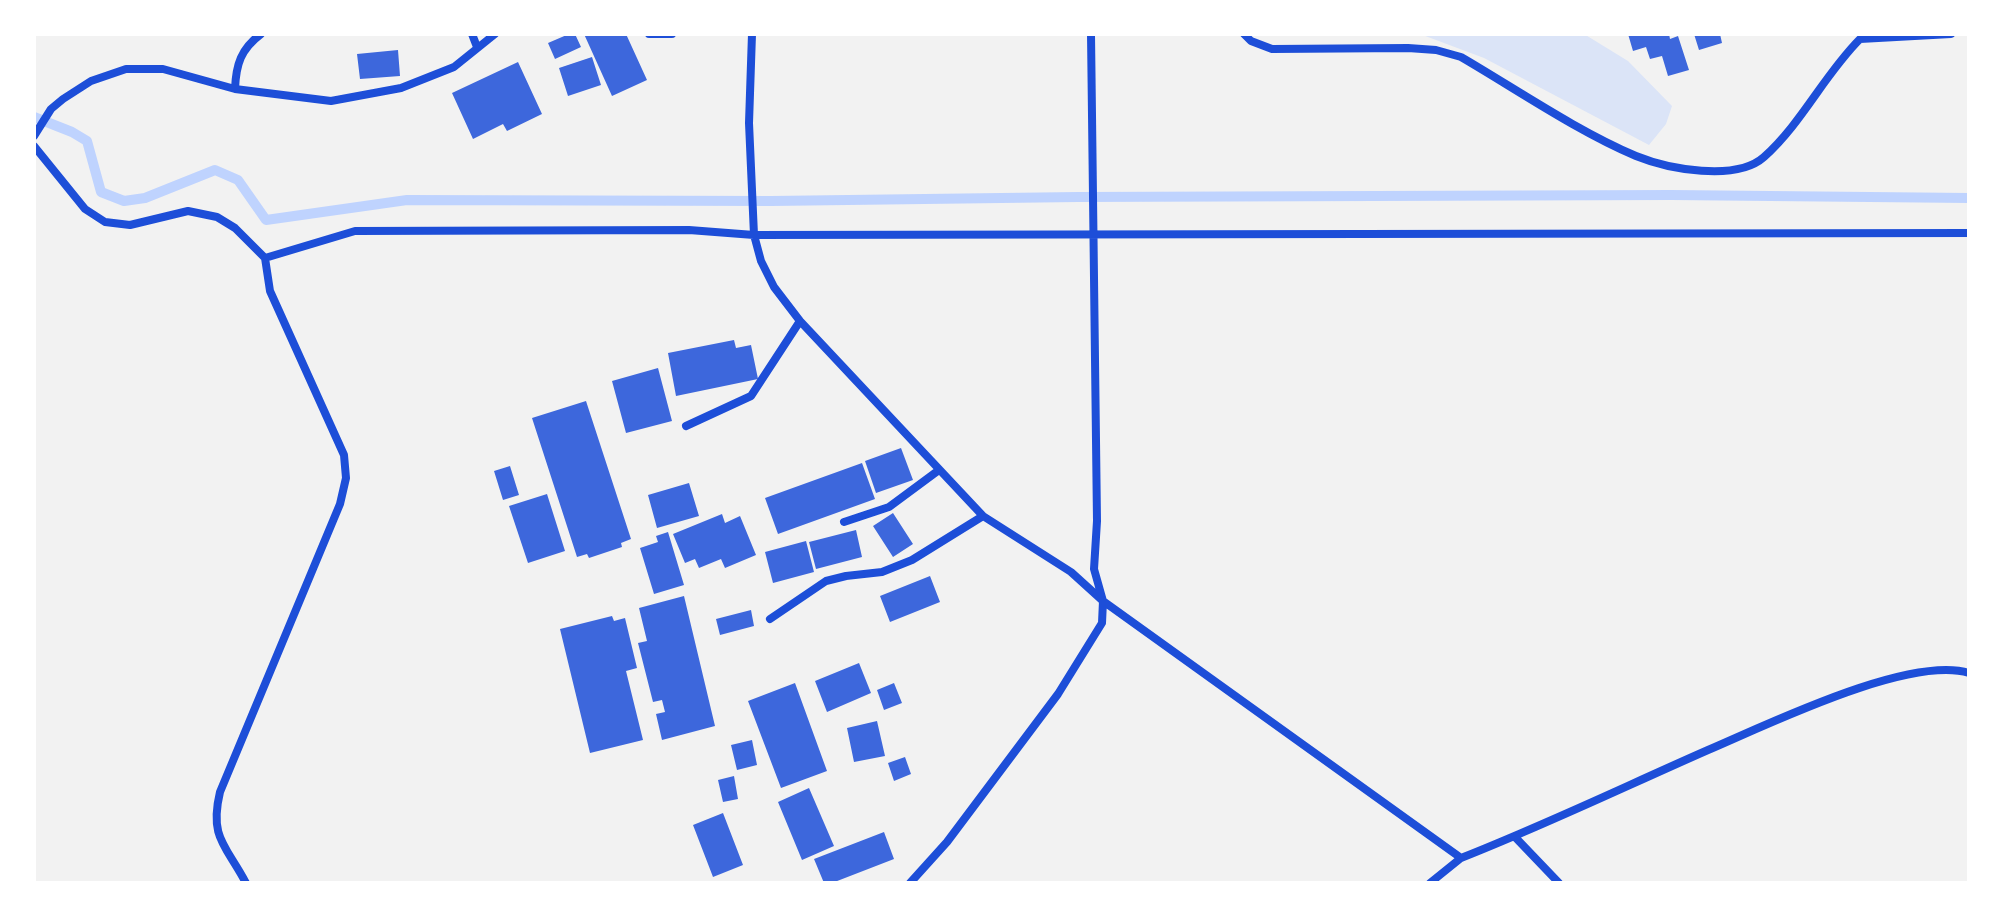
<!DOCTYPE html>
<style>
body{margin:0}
#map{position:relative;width:2003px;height:917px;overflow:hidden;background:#f2f2f2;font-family:"Noto Serif",serif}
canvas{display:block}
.frame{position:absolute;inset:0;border:36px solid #fff;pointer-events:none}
</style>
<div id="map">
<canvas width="2003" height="917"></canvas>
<div class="frame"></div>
</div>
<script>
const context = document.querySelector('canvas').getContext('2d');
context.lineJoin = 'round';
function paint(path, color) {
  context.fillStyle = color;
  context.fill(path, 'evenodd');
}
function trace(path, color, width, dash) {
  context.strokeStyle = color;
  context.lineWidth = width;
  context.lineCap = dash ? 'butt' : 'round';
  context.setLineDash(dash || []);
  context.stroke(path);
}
paint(new Path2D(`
 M1420 34H1584L1628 61 1672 106 1666 124 1649 145 1484 58Z`), '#dbe4f7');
trace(new Path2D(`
 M34 117 72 132 87 141 101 192 124 201 145 198 215 170 238 180 266 220 407 200 771 201 1078 197 1671 195 1969 198`), '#bfd3fe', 10);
paint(new Path2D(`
 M569 34H575L581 47 555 59 548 43Z
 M584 34H626L647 80 612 96Z
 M1628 34H1669L1670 39 1678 36 1689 70 1668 76 1662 56 1650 59 1646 47 1633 51Z
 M1694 34H1720L1722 43 1699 50Z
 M398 50 400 76 360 79 357 54Z
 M592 57 601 85 568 96 559 68Z
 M518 62 542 114 507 131 503 124 473 139 452 93Z
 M734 340 736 348 751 345 758 379 676 396 668 353Z
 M658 368 672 421 626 433 612 381Z
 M586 401 631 539 621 543 622 547 589 558 587 554 577 557 532 418Z
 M901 448 913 480 876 493 865 461Z
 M862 463 875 499 778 534 765 498Z
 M510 466 519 495 503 500 494 471Z
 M689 483 699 516 657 528 648 495Z
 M547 494 565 551 528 563 509 506Z
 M893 513 913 544 893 557 873 526Z
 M722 514 725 523 740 516 756 555 725 568 721 559 699 568 695 559 685 563 673 534Z
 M856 530 862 557 816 569 809 542Z
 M668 532 684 585 654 594 640 548 658 542 656 536Z
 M806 541 814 572 773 583 765 552Z
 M930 576 940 602 890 622 880 596Z
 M684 596 715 726 662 740 656 714 665 712 662 700 653 702 638 643 647 641 639 608Z
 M751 610 754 626 720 635 716 619Z
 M612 616 614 621 625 618 637 668 626 671 643 740 590 753 560 629Z
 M859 663 871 693 827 712 815 681Z
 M795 683 827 771 781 788 748 701Z
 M894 683 902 703 884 710 877 690Z
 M877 721 885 756 854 762 847 728Z
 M752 740 757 765 737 770 731 745Z
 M905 757 911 774 894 781 888 763Z
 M734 776 738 799 723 802 718 780Z
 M809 788 834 846 802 860 778 802Z
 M723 813 743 865 713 877 693 825Z
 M884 832 894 859 832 883H824L814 859Z`), '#3d67dc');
trace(new Path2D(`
 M472 34 477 47
 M649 34H672
 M752 34 749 123 754 235 761 261 774 287 800 321 983 516 1071 572 1103 601 1461 858
 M1244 34 1251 41 1272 49 1408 48 1436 50 1461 57C1516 89 1577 131 1636 156 1668 169 1736 182 1764 157 1802 123 1824 75 1860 39L1951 34
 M235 89C236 64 241 49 261 34
 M34 136 51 109 63 99 91 81 126 69H163L235 89 331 101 401 88 454 67 495 34
 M34 146 85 209 105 222 130 225 188 211 217 217 235 228 265 258 270 291 344 455 346 478 340 504 220 792C209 838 226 845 246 883
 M265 258 355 231 689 230 754 235 1969 233
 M686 426 751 396 800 321
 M844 522 889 507 939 470
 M770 619 826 581 846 576 882 572 912 560 983 516
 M1515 837 1559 883
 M910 883 947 842 1058 694 1102 623 1103 601 1094 569 1097 521 1091 34
 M1430 883 1461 858C1545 825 1626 786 1708 750 1767 725 1909 655 1969 673`), '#1d4ed8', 8);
</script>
